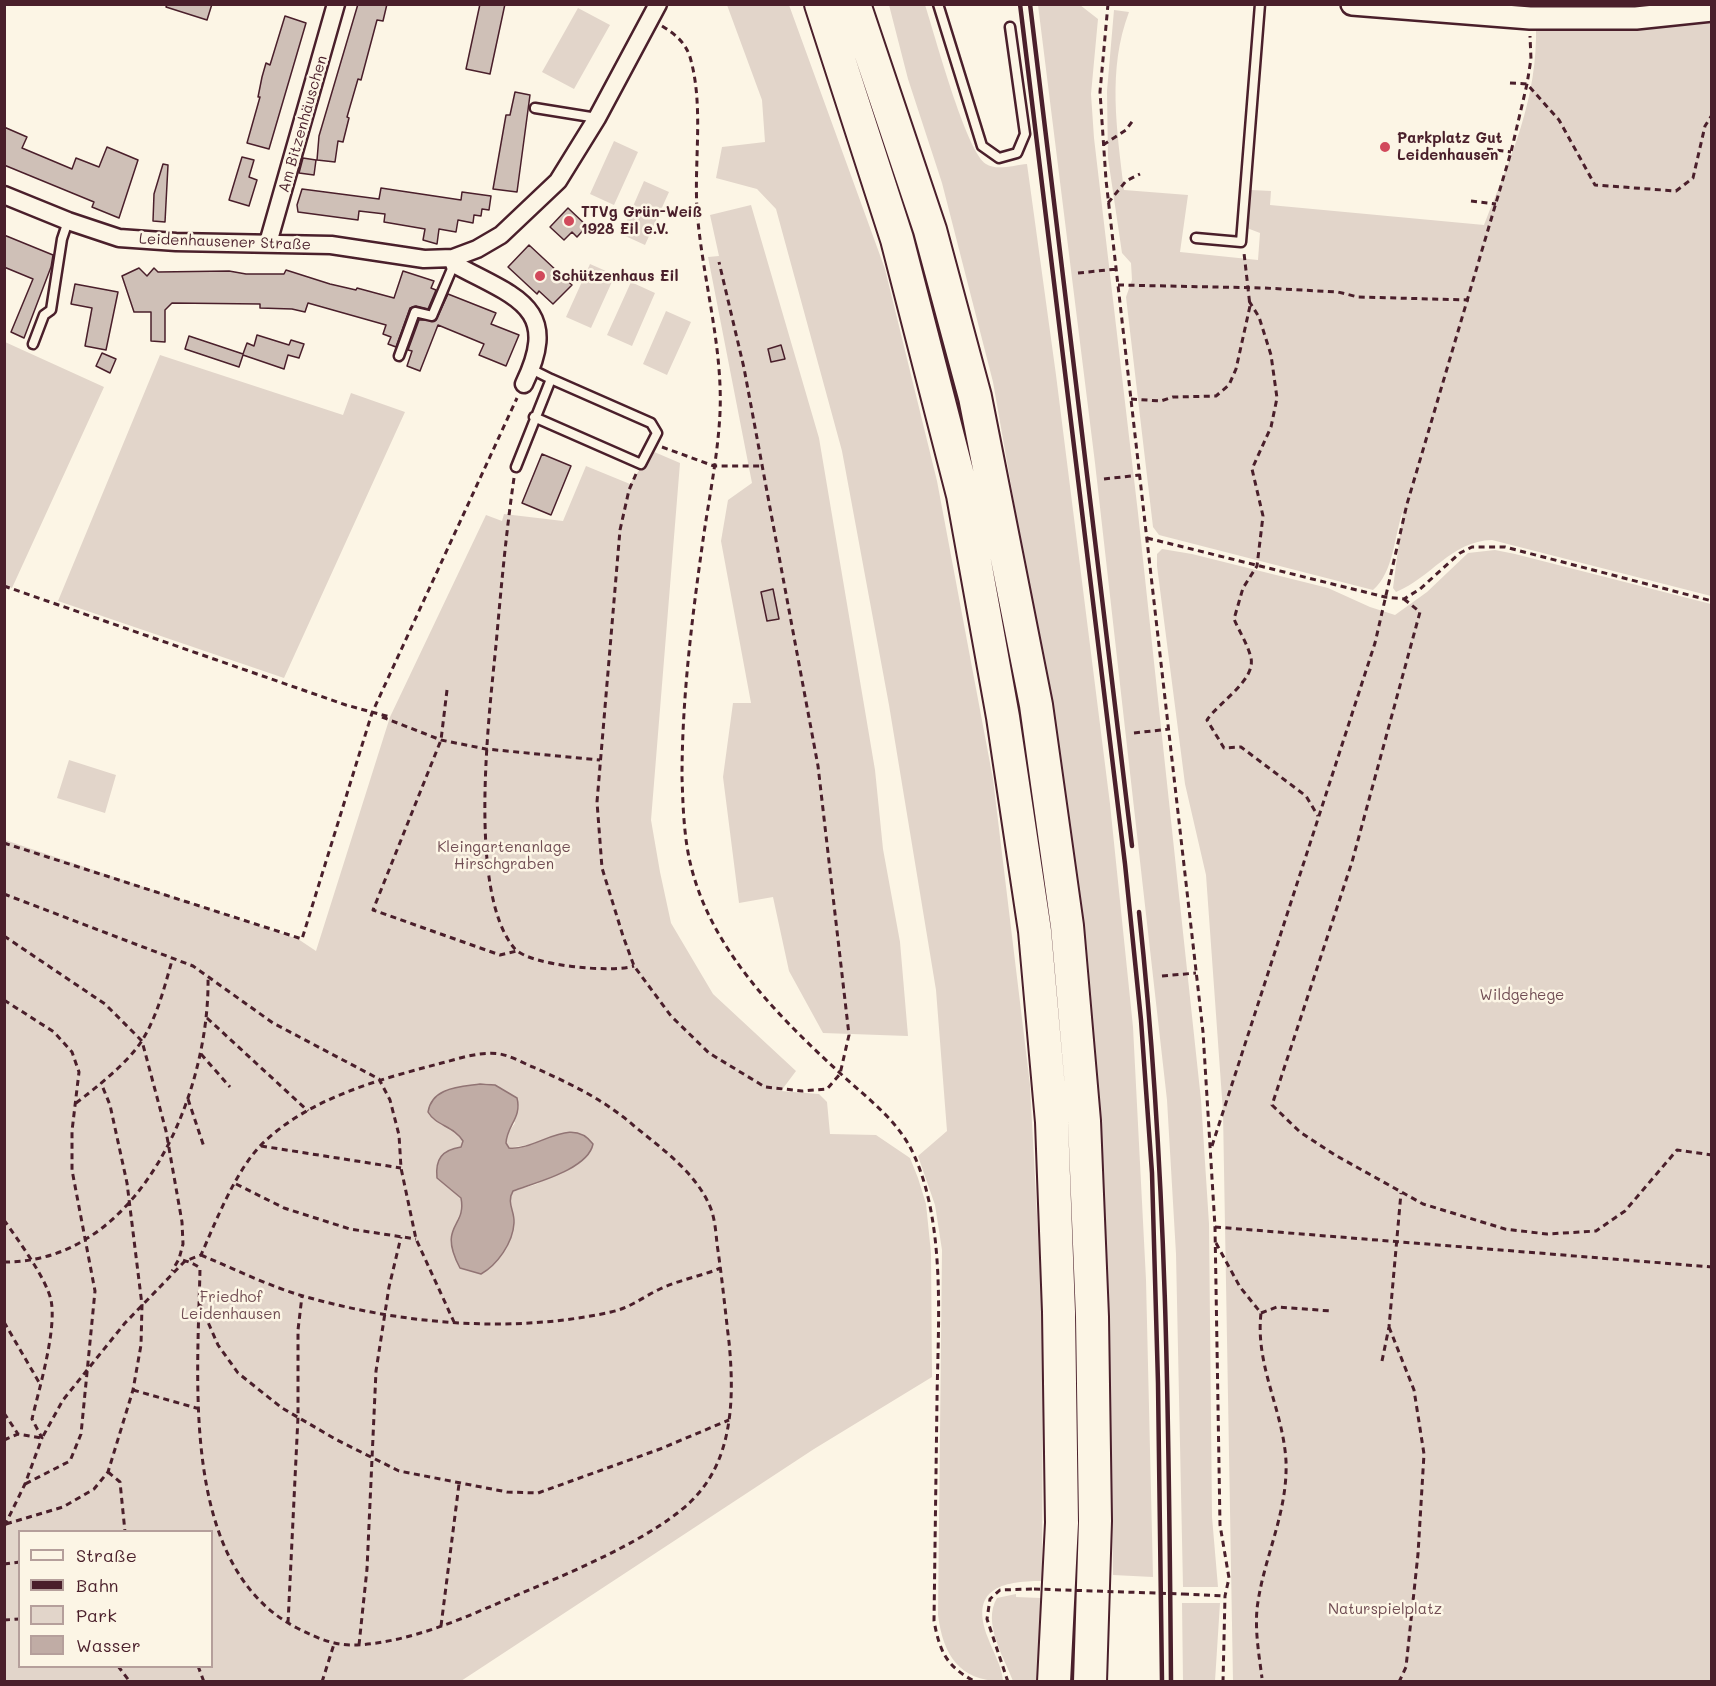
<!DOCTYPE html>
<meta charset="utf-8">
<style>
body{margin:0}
#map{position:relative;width:1716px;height:1686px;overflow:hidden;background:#fcf5e5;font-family:Mali,sans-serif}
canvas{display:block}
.frame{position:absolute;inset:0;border:6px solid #4a1f2b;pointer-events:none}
.legend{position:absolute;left:18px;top:1530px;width:195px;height:138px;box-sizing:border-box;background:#fcf5e5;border:2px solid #b59f9b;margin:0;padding:8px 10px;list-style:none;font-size:18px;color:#4a1f2b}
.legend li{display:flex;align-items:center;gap:12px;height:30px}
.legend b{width:30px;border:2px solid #b59f9b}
</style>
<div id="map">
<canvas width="1716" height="1686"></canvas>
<div class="frame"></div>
<ul class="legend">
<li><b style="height:8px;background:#fcf5e5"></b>Straße</li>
<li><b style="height:8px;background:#4a1f2b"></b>Bahn</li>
<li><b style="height:16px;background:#e2d5ca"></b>Park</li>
<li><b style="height:16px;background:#c0aca5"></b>Wasser</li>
</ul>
</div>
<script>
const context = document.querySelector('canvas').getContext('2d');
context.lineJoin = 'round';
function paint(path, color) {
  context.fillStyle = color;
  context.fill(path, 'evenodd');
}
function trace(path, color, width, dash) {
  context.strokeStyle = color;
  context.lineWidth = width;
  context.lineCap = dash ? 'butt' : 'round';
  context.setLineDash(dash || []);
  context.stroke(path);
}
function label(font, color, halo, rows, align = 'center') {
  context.font = font + ' Mali,sans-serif';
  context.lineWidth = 5;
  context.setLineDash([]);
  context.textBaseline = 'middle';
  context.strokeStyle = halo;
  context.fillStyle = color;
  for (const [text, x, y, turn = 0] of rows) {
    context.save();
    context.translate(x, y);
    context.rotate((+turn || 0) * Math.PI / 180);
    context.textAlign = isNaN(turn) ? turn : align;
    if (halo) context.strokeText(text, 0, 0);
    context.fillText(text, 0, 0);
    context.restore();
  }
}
paint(new Path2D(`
 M727 5H789L885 269 937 481 993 779 1030 1085 1043 1328 1042 1581C1001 1581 969 1589 988 1638 993 1652 1002 1666 1003 1681 960 1682 943 1655 938 1615L942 1250 935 1205 918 1156 947 1131 936 990 889 705 842 451 776 209 757 189 716 178 722 147 765 142 762 100Z
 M889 5H925C934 32 966 152 986 164 996 171 1015 165 1027 164L1056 375 1110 804 1133 1027 1146 1280 1153 1577 1113 1575 1108 1282 1097 1085 1067 805 993 382 942 183 908 79Z
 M1038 5H1080L1098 19 1091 94 1094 138 1138 513 1201 1100 1209 1224 1212 1517 1218 1587H1183L1176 1254 1167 1100 1095 463Z
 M578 8 610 25 574 89 542 72Z
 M1114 10 1129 12C1107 70 1117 130 1124 190L1188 195 1180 252 1258 260 1260 233 1247 228 1251 190 1271 191 1270 205 1484 225C1511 156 1538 100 1536 24L1655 27 1711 21V596L1492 540C1451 541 1431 578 1396 592L1393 588 1403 511C1394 536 1394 572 1373 590L1159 535 1153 527 1126 297 1132 280 1131 263 1122 253 1108 158 1107 91Z
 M614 141 638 152 614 205 590 194Z
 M644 181 669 192 645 245 621 234Z
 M751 205 819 438 875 770 883 849 900 942 908 1036 823 1033 789 971 773 897 739 903 723 777 733 703H751L721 541 728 500 752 483 708 257 719 256 710 215Z
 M590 264 615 275 591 328 566 317Z
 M631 282 655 293 632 346 607 335Z
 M666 311 691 322 667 375 643 364Z
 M5 342 104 387 12 588 4 585Z
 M160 355 343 415 351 393 405 412 284 678 58 601Z
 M652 451 680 463 651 820 660 872 671 923 713 994 796 1071 781 1091 819 1094 827 1102 830 1134 876 1135 910 1158 918 1178 926 1204 931 1253 932 1377 814 1449 461 1681 5 1682V840L298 939 316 951 390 717 486 515 502 521 504 514 563 521 586 466 630 484ZM486 1083 495 1085 515 1123 506 1136 505 1143 509 1148 533 1144 563 1133 588 1155 537 1184 513 1191 509 1205 514 1222 475 1271H467L457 1220 462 1209 461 1198 437 1178 454 1148 461 1147 463 1141 454 1130 430 1115 429 1108 445 1090ZM20 1532H212V1666H20Z
 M1162 549 1192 554 1328 588 1370 607 1395 615 1427 592 1468 553 1495 550 1515 554 1711 604V1681H1233L1223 1112 1206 875 1185 784 1157 566V554Z
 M69 760 116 775 105 813 57 798Z
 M1016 1594V1597L1041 1598 1037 1681H1013C1004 1657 982 1623 997 1598Z
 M1182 1603H1220L1215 1681H1183Z`), '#e2d5ca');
const water = new Path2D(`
 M480 1084 495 1085 517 1098C522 1118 507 1125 506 1143L509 1148C537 1151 571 1114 593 1144 588 1170 533 1183 513 1191 506 1203 515 1211 514 1223 513 1243 497 1265 481 1274L460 1268C437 1224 467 1228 461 1198L437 1178C435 1159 442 1150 461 1147L463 1141C454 1126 436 1126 428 1112 432 1087 460 1087 480 1084Z`);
paint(water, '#c0aca5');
trace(water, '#917474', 1.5);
const building = new Path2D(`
 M167 4H212L207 20 166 7Z
 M358 4H387L383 21 377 20 361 80 358 79 347 117 349 118 343 142 338 141 335 162 317 160 319 136Z
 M480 4H505L490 74 466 69Z
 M285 16 306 23 269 149 247 143 260 97H258L262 77 266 63 270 65Z
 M515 92 530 95 517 192 493 189 506 115H510Z
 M4 127 27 137 22 148 72 169 76 158 99 167 107 147 138 160 119 218 92 207 94 202 4 165Z
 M242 157 254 160 249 177 257 180 249 206 229 200Z
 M303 158 316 160 314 175 299 173Z
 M163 164 168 165 165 222 153 221 154 194Z
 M381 188 461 200 462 192 491 196 489 210 482 209 481 216 474 215 473 223 458 220 456 232 439 229 437 244 423 240 425 229 384 222 385 214 359 211 358 220 298 212 297 205 302 189 379 199Z
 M568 208 587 226 577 237 572 232 564 240 550 227Z
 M4 235 53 255 51 267 24 338 11 332 33 279 4 267Z
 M529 245 572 285 553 304 539 291 537 294 508 267Z
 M139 268 147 276 154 268 158 272 229 271 246 274H284L286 270 330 284 356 290 357 288 394 298 403 271 434 281 431 288 436 290 428 309 416 306 410 308 396 347 388 344 391 337 383 334 386 325 308 303 305 312 292 309 260 308V304L172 303 165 310V342L151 341V312H134L122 276Z
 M75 284 118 292 106 350 85 346 92 308 71 304Z
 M448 294 496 313 491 324 519 335 506 366 479 355 484 344 438 325 420 371 407 366 412 351 408 350 419 320H436Z
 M257 335 289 345 291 340 304 344 299 358 288 355 284 369 243 355 239 367 185 349 189 336 243 354 247 343 254 346Z
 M781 345 785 359 771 362 768 349Z
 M102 353 116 359 110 373 96 366Z
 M542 454 571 466 551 515 522 503Z
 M773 589 779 619 767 621 761 592Z`);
paint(building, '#cfc0b7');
trace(building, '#4a1f2b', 1.5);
const service = new Path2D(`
 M938 4 982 146 999 158 1017 153 1025 134 1010 27
 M535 108 597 118
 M1196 238 1241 242 1260 4
 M33 344 44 315 51 310 62 239 68 221
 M399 356 415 312 432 316 454 264
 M534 417 641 464 657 433 651 423 551 379
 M516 467 551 379 531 369`);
const minor = new Path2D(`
 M4 195 68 221 119 238 176 242 331 245 424 259 453 258 477 249 501 235 558 181 597 118 658 4
 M268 243 336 4
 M453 258 454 264C514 297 562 306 524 384`);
const tertiary = new Path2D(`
 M1352 4 1530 18H1636L1712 10`);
const motorway = new Path2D(`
 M821 4 897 239 963 495 1003 717 1035 931 1052 1122 1059 1312 1062 1523 1054 1682
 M854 4 930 230 975 397 1036 705 1067 926 1084 1121 1092 1317 1095 1521 1090 1682`);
trace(service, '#4a1f2b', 13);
trace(minor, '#4a1f2b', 21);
trace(tertiary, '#4a1f2b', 26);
trace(motorway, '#4a1f2b', 36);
trace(new Path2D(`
 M1108 4 1100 92 1106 180 1203 1032 1215 1227 1220 1525 1229 1578 1225 1596 1223 1682
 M662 26C675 34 685 42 690 57 704 105 694 160 697 210 702 277 723 345 720 413 718 455 709 498 703 540 692 618 682 698 682 777 683 808 684 841 692 870 714 953 780 1018 841 1074 869 1100 898 1120 914 1155 946 1226 938 1323 937 1400 936 1473 935 1547 934 1621 940 1653 947 1667 976 1682
 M1510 83 1527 84 1559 120 1595 185 1676 191 1693 178 1705 126 1712 115
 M1103 145 1126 130 1134 119
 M1487 149 1511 152
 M1471 201 1496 204
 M1108 203 1126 181 1140 174
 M1078 273 1117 269
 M1118 285 1264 288 1338 292 1358 297 1469 300
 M1249 301 1259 317 1271 355 1277 398 1271 427 1252 469 1263 516 1257 566 1243 588 1234 619C1239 631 1248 645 1251 658 1256 680 1218 703 1207 720L1224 748 1241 747 1306 796 1318 816
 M1131 399 1161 401 1173 397 1216 396 1229 385 1236 369 1250 306 1244 253
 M662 447 714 466H762
 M636 474 629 490 620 530 597 802 602 868 623 936 634 966 671 1016 709 1053 765 1087 802 1091 827 1089 840 1074 849 1035 818 766 744 368 719 262
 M514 478C506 533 501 589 496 645 489 716 467 894 515 949 531 966 612 973 634 966
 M1104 479 1140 475
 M1147 538 1385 597 1404 599 1420 589 1460 553 1472 547H1505L1712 601
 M4 586 346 705 390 717
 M1404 599 1420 612 1352 862 1272 1105 1300 1132 1335 1155 1423 1204 1505 1229 1547 1234 1596 1231 1625 1211 1677 1150 1712 1155
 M447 690 441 740 373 910 500 955 517 951
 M382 717 441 740 486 749 600 760
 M1134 733 1170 729
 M4 843 302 939 372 713 517 398
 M4 894 193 966 273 1023 379 1079 390 1100 399 1135 401 1168 416 1239 454 1322
 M4 936 105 1004 142 1041 166 1131 182 1222 183 1244 179 1259 172 1271
 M1162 976 1196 973
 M4 1000 54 1032 72 1052 79 1072 72 1131V1170L95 1291 81 1434 70 1461 25 1484
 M207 1018 308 1111
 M201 1054 230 1087
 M188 1099 204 1147
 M76 1103C97 1087 129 1062 143 1039 158 1014 165 985 173 957
 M261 1146 401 1168
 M1212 1146 1375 643 1407 504 1511 152 1527 84 1531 59 1530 36
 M236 1184 284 1208 350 1229 416 1239
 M4 1220C18 1240 46 1278 51 1300 57 1330 39 1389 32 1419L42 1438 25 1484 4 1527
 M1215 1227 1712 1267
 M1216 1243 1240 1287 1261 1313C1255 1366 1283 1409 1286 1461 1288 1514 1263 1558 1257 1609 1255 1632 1259 1655 1262 1678
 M201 1255C234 1269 269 1286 303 1296 401 1324 511 1334 611 1312 630 1308 643 1297 660 1289 679 1280 701 1276 721 1268
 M4 1262C140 1263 210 1093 208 978
 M200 1304 218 1345 238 1373 282 1408 337 1440 399 1471 507 1492 538 1493 660 1449 729 1420
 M1261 1313 1277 1307 1331 1311
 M4 1322 40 1384
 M1389 1327 1414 1390 1424 1454 1418 1554 1406 1667 1399 1682
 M1382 1361 1389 1327 1401 1193
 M133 1390 200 1409
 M4 1413 18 1434
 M4 1440 18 1434 42 1438 63 1400 125 1323 185 1261 201 1255C216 1221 235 1172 261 1145 307 1099 377 1080 438 1064 458 1059 479 1051 500 1054 511 1056 523 1063 533 1067 569 1083 603 1099 633 1125 662 1149 697 1173 711 1209 715 1220 716 1233 717 1244 722 1277 725 1309 729 1342 734 1393 734 1454 697 1495 660 1537 562 1576 510 1598 462 1619 410 1642 357 1645 334 1646 317 1638 297 1628 179 1567 198 1380 200 1268 193 1263 187 1261 179 1259
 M108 1472 120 1482 125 1532
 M6 1524 63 1507 94 1489 108 1472 133 1390 141 1345 142 1305 127 1183 110 1105 101 1083
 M4 1564 20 1562
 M1183 1594 1225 1596
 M4 1620 20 1619
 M288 1623 298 1417V1330L302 1296
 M441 1626 459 1484
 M359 1645 367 1569 376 1371 389 1287 401 1237
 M118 1666 130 1682
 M198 1666 204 1682
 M322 1682 334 1644
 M1008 1682 987 1619 990 1599 1000 1590 1034 1589`), '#4a1f2b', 3, [6, 4.5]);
trace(service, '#fcf5e5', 8);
trace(minor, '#fcf5e5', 16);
trace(tertiary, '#fcf5e5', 21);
trace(motorway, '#fcf5e5', 32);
trace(new Path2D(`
 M1020 4 1125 864 1141 1020 1152 1173 1158 1383 1162 1682
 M1030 4 1132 846
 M1139 912C1167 1167 1169 1424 1171 1682`), '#4a1f2b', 4.5);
trace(new Path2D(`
 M1034 1589 1183 1594`), '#4a1f2b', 3, [6, 4.5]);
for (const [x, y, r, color] of [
 [1385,147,6,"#d1495b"],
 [569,221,6,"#d1495b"],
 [540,276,6,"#d1495b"]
]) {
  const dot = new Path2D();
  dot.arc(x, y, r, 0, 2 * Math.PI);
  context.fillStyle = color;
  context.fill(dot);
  trace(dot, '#fcf5e5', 2);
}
label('15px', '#4a1f2b', '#fcf5e5', [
 ["Am Bitzenhäuschen",303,124,-74],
 ["Leidenhausener Straße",225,242,2]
]);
label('bold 15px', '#4a1f2b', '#fcf5e5', [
 ["Parkplatz Gut",1397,138],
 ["Leidenhausen",1397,155],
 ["TTVg Grün-Weiß",581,212],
 ["1928 Eil e.V.",581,229],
 ["Schützenhaus Eil",552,276]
], 'left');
label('15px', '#704c53', '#fcf5e5', [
 ["Kleingartenanlage",504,847],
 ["Hirschgraben",504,864],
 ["Wildgehege",1522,995],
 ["Friedhof",231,1297],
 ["Leidenhausen",231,1314],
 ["Naturspielplatz",1385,1609]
]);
</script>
